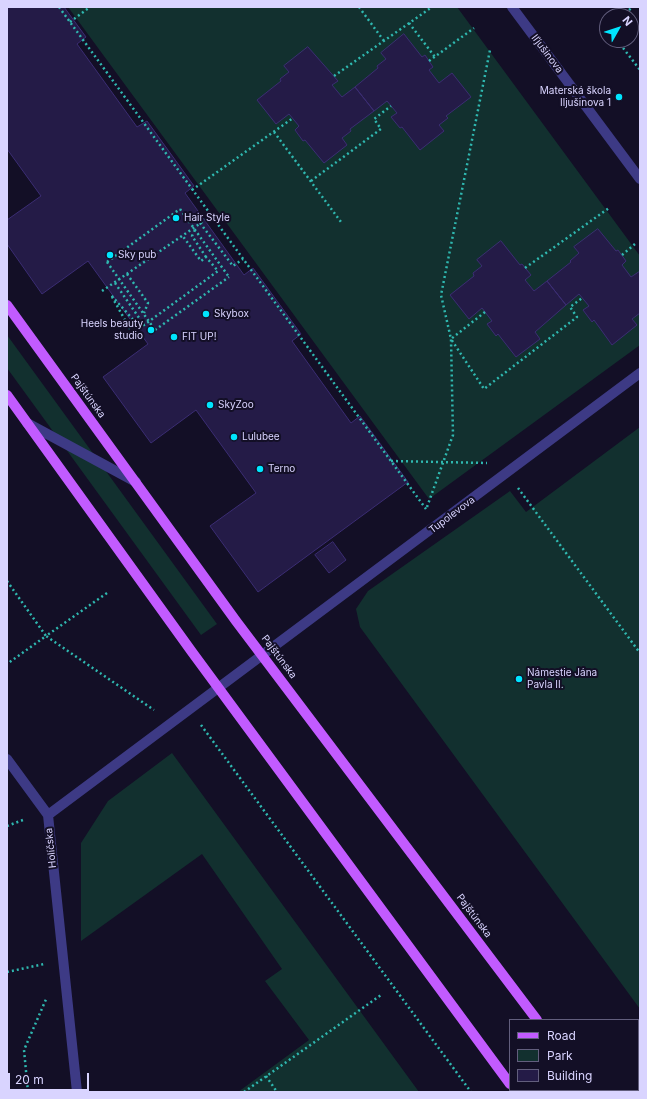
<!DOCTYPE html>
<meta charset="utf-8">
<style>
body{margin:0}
#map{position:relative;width:647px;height:1099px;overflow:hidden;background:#130f26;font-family:Inter,sans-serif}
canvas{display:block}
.frame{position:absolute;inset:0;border:8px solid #d9d4ff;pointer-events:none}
.legend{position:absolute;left:509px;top:1019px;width:130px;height:72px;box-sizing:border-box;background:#130f26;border:1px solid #625e7d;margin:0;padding:5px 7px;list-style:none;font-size:12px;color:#d9d4ff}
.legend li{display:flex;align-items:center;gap:8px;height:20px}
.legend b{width:20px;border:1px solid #625e7d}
.north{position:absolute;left:599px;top:8px;width:40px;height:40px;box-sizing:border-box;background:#130f26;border:1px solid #625e7d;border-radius:50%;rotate:51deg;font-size:11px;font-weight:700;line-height:16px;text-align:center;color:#d9d4ff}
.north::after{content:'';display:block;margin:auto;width:14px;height:18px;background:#00e5ff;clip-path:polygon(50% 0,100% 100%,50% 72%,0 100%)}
.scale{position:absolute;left:8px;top:1073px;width:81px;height:18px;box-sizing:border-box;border:2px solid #d9d4ff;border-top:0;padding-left:5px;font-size:12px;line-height:14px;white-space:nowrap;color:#d9d4ff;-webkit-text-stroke:3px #130f26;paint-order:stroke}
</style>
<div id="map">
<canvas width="647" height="1099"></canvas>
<div class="frame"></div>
<ul class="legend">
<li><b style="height:5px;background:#c25bff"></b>Road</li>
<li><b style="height:11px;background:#12302f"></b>Park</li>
<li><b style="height:11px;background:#241b47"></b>Building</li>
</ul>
<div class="north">N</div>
<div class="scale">20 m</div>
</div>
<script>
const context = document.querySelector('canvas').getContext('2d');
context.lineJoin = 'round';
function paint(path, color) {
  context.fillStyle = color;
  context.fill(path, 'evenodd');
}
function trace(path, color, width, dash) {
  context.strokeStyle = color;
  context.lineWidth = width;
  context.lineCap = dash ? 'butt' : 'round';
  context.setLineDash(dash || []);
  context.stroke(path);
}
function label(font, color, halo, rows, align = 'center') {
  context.font = font + ' Inter,sans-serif';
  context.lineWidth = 4;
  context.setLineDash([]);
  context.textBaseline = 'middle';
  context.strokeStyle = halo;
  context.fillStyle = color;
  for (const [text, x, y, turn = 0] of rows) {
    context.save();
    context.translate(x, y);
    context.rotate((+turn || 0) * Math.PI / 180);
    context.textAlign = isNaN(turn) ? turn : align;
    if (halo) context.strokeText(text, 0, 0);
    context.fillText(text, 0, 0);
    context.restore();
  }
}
paint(new Path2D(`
 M68 7H457L640 256V345L429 499Z
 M7 335 217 624 201 635 7 368Z
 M640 427V1009L360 627 356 609 368 591 510 491 526 512Z
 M172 753 419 1092H238L309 1040 265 981 282 969 202 854 81 941V843L108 801Z`), '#12302f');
const building = new Path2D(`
 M7 7H64L86 37 77 44 137 127 147 121 194 186 185 193 244 275 253 268 301 334 292 341 351 423 360 416 408 482 258 592 210 526 256 493 196 410 151 443 103 377 148 344 88 261 42 294 7 244V220L41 196 7 149Z
 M404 34 422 57 425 55 433 67 429 70 439 83 452 73 471 97 446 116 448 118 439 125 444 131 420 150 402 127 400 128 391 117 397 113 387 101 374 111 355 87 378 68 377 66 386 59 381 53Z
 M308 47 338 81 332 85 342 97 355 87 374 111 350 129 351 131 342 138 347 145 324 163 305 140 303 141 295 130 299 126 289 114 276 124 257 100 281 81 280 79 289 72 284 66Z
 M598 229 616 251 618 250 626 261 622 265 631 277 640 271V313L632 319 637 325 612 345 594 320 592 322 583 310 589 306 579 294 566 305 547 281 571 262 570 261 579 253 574 247Z
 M501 241 520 265 522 264 531 275 525 280 534 291 547 281 566 305 535 332 540 339 516 357 498 334 496 336 487 324 492 321 482 308 469 319 450 295 474 276 473 273 482 266 477 260Z
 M333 542 346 560 329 573 315 555Z`);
paint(building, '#241b47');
trace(building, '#3b2d73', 1);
trace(new Path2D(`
 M59 7 426 509
 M359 7 384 41
 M621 16 633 7
 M70 22 90 7
 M409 23 435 57
 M617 40 640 70
 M429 61 474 28
 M334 76 432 7
 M274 132 341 222
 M311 181 381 129 374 119 391 106
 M192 190 293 118
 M200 223 233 266 243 259
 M195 230 192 236 206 257
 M622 255 635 244
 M107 262 180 209
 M525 268 609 208
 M127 274 148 303 144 313
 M115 283 144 325 218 271 206 257 201 261 182 235
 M102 291 211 216
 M485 312 451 339 484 389 577 317 570 307 582 298
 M130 329 111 295 137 324 141 321
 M155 330 229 277
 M391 461 487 463
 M518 488 640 653
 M427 507 453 435 451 339 441 295 490 50
 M7 581 46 636 7 664
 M107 593 46 636 154 710
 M201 725 471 1092
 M7 826 23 820
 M7 972 44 964
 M266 1076 277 1092
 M638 1087 640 1085
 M28 1092 24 1050 47 997
 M244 1092 381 995
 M631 1092 634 1090`), '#2fb8b0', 2.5, [2, 3]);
trace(new Path2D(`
 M512 7 640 179
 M27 423 136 482
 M7 759 48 815
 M48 815 640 373
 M48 815 77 1092`), '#3d3a85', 10);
trace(new Path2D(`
 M7 305 236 621 537 1020
 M7 395 192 652 510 1084
 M515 1090 516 1092
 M589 1090 591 1092`), '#c25bff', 10);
trace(new Path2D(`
 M180 209 229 277
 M107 262 155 330`), '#2fb8b0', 2.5, [2, 3]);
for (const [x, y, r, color] of [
 [619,97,4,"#00e5ff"],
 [176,218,4,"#00e5ff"],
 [110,255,4,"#00e5ff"],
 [206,314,4,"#00e5ff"],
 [151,330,4,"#00e5ff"],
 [174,337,4,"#00e5ff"],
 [210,405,4,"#00e5ff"],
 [234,437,4,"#00e5ff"],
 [260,469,4,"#00e5ff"],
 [519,679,4,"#00e5ff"]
]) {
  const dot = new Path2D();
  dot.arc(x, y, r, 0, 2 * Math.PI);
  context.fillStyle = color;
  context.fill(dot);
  trace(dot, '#130f26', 1.5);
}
label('10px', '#d9d4ff', '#130f26', [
 ["Iľjušinova",547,54,53],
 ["Pajštúnska",88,396,54],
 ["Tupolevova",452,515,-37],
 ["Pajštúnska",279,657,53],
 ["Holíčska",51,848,-96],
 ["Pajštúnska",474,916,53]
]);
label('10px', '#d9d4ff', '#130f26', [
 ["Materská škola",611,91,"right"],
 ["Iljušinova 1",611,103,"right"],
 ["Hair Style",184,218],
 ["Sky pub",118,255],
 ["Skybox",214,314],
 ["Heels beauty",143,324,"right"],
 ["studio",143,336,"right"],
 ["FIT UP!",182,337],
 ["SkyZoo",218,405],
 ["Lulubee",242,437],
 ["Terno",268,469],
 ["Námestie Jána",527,673],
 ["Pavla II.",527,685]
], 'left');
</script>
